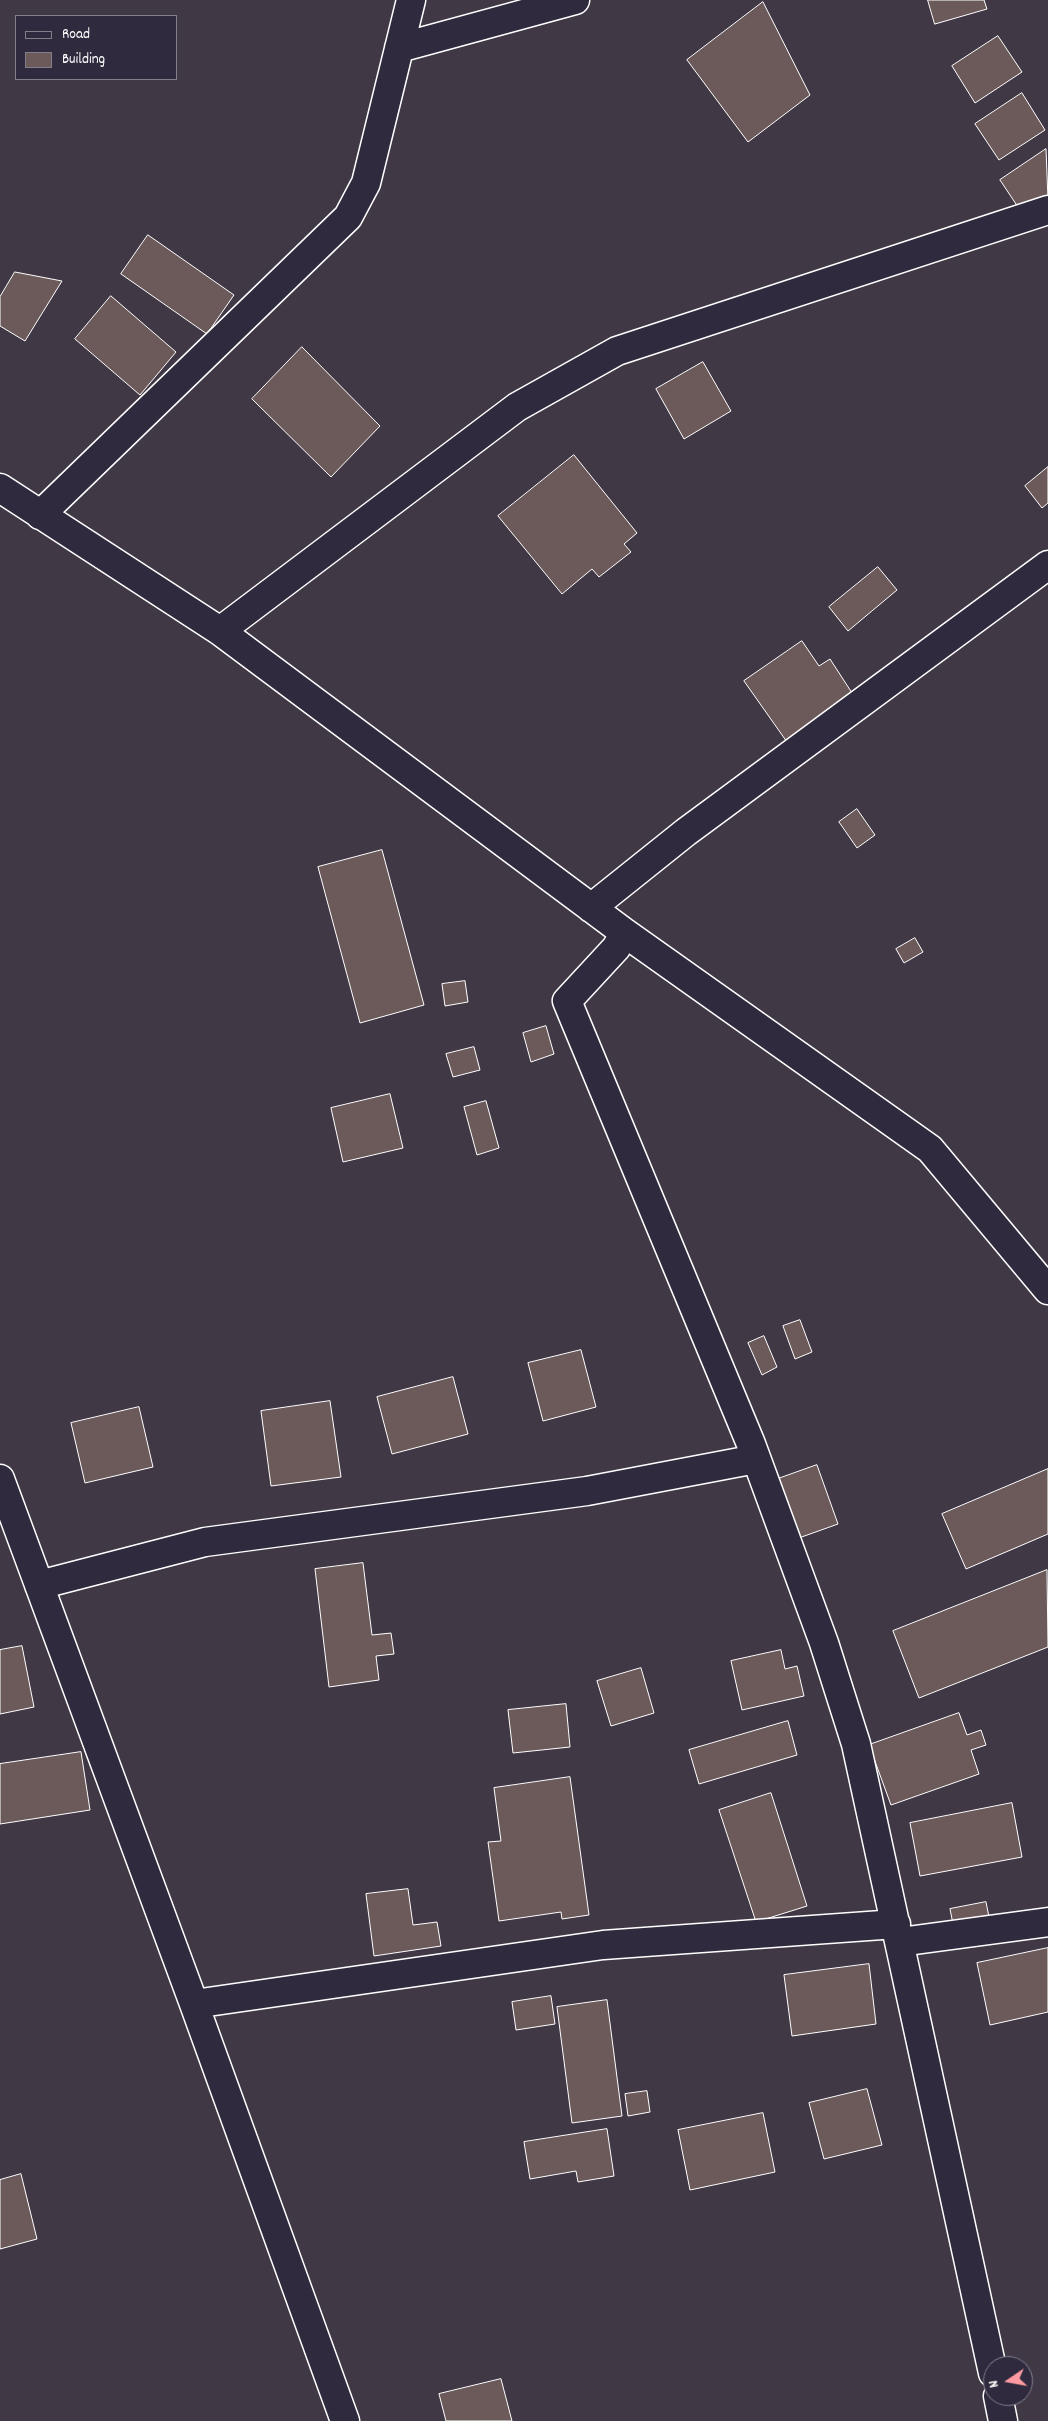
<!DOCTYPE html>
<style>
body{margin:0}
#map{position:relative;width:1048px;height:2421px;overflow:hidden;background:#413846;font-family:Dekko,sans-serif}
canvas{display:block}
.legend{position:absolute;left:15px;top:15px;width:162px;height:65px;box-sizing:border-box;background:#2f2a3d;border:1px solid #827f8b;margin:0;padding:6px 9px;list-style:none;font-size:15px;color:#fff}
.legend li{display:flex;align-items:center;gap:10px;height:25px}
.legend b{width:25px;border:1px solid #827f8b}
.north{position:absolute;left:983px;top:2356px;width:50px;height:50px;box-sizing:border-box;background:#2f2a3d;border:1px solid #827f8b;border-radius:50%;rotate:258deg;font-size:14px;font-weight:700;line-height:20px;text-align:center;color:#fff}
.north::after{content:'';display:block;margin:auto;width:18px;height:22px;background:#ff9aa2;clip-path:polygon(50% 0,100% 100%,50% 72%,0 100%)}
</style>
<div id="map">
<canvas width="1048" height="2421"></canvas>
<ul class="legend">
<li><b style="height:6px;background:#2f2a3d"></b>Road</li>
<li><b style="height:14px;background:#6c5a5a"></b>Building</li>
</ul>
<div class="north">N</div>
</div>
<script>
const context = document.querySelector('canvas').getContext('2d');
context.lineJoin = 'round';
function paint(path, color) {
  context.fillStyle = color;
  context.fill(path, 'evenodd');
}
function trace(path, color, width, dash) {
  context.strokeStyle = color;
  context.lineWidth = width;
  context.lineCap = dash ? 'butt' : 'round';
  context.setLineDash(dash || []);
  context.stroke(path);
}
const building = new Path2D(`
 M928 0H984L987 9 935 24Z
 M763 2 810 95 748 142 687 60Z
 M998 36 1022 72 975 103 952 66Z
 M1022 93 1045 130 999 160 975 124Z
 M1046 149 1048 200 1024 216 1000 180Z
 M148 235 234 295 207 334 121 274Z
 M15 272 62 281 25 341 0 326V297Z
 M111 296 176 352 140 395 75 339Z
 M302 347 380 426 331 477 252 399Z
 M703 362 731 411 684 439 656 389Z
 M574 455 637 533 624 544 631 552 599 577 592 569 562 594 498 516Z
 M1048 467V503L1042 508 1025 486Z
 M878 567 897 590 848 631 829 607Z
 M802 641 819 666 830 659 854 696 787 742 744 681Z
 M857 809 875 835 857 848 839 822Z
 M382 850 424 1005 360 1023 318 867Z
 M915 938 923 952 904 963 896 949Z
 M465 981 468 1002 445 1006 442 984Z
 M546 1026 554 1054 531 1062 523 1033Z
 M474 1047 480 1070 453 1077 446 1054Z
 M390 1094 403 1148 343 1162 331 1108Z
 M486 1101 499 1148 477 1155 464 1107Z
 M800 1320 812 1352 795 1359 783 1326Z
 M764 1336 777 1367 762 1375 748 1343Z
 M581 1350 596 1407 543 1421 528 1363Z
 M453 1377 468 1434 392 1454 377 1397Z
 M330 1401 341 1477 271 1486 261 1411Z
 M139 1407 153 1467 85 1483 71 1423Z
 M817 1465 838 1524 796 1539 775 1480Z
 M1048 1469V1534L966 1569 942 1514Z
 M363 1563 372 1635 391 1633 394 1654 376 1656 379 1680 329 1687 315 1569Z
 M1047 1570 1048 1647 919 1698 893 1631Z
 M22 1646 34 1707 0 1714V1650Z
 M781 1650 785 1669 797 1666 804 1696 742 1710 731 1661Z
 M641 1668 654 1713 611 1726 597 1681Z
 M566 1704 570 1747 513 1753 508 1710Z
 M959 1713 967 1735 981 1730 986 1745 971 1750 979 1774 891 1805 869 1745Z
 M788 1721 797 1755 699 1784 689 1750Z
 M81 1752 90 1810 0 1824V1764Z
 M570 1777 589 1915 562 1919 561 1912 499 1921 488 1842 501 1841 494 1788Z
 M771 1793 807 1906 756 1922 719 1810Z
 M1012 1803 1022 1857 920 1876 910 1823Z
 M408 1889 413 1925 437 1922 441 1946 374 1956 366 1894Z
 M986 1902 991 1927 955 1934 950 1909Z
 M1048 1948V2012L990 2025 977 1963Z
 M869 1964 876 2024 792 2036 784 1975Z
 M551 1996 555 2024 516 2030 512 2002Z
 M607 2000 622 2116 572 2123 557 2007Z
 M867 2089 882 2145 824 2159 809 2103Z
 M647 2091 650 2112 628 2116 625 2094Z
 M763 2113 775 2172 690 2190 678 2130Z
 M607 2129 614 2176 578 2182 576 2171 530 2179 524 2142Z
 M21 2174 37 2239 0 2249V2180Z
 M501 2379 512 2421H446L439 2394Z`);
paint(building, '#6c5a5a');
trace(building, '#fff', 1);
const minor = new Path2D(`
 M399 48 575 0
 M0 488 220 631 625 933 930 1149 1048 1290
 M40 515 348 217 366 183 411 0
 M220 631 517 407 617 351 1048 210
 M591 908 686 832 1048 565
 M625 933 616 948 567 1001 751 1444 824 1643 856 1744 993 2373
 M0 1479 194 2004 345 2421
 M39 1585 205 1542 587 1491 756 1459
 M900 1942 1048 1922
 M194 2004 603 1945 896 1924
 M998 2396 1003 2421`);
trace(minor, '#fff', 31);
trace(minor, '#2f2a3d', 28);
</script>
